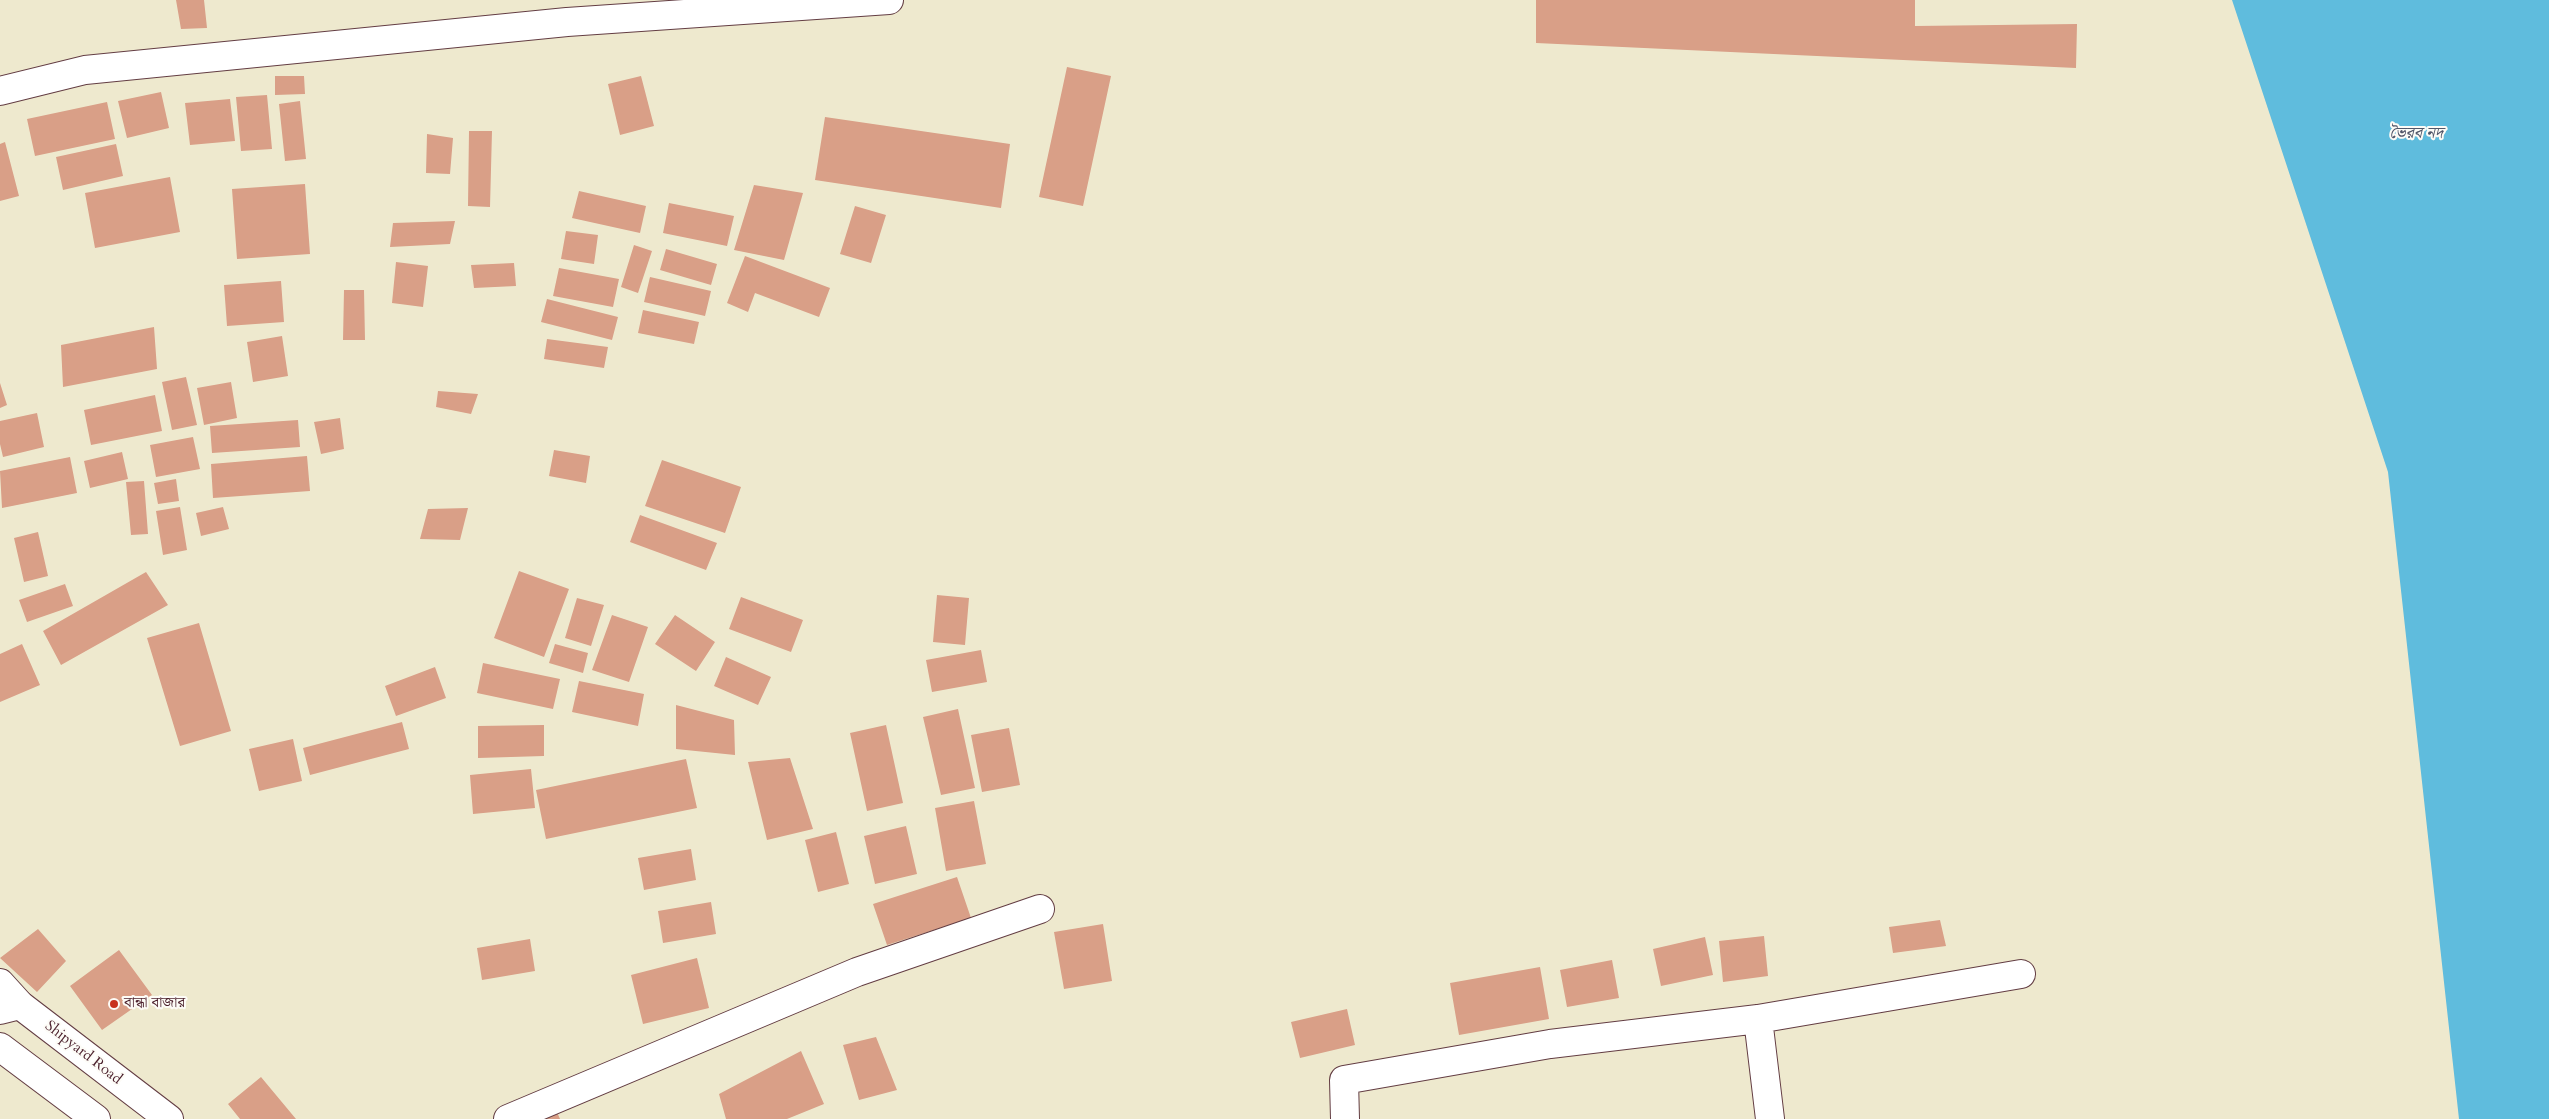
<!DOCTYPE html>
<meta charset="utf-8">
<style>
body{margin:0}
canvas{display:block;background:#eee9ce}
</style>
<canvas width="2549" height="1119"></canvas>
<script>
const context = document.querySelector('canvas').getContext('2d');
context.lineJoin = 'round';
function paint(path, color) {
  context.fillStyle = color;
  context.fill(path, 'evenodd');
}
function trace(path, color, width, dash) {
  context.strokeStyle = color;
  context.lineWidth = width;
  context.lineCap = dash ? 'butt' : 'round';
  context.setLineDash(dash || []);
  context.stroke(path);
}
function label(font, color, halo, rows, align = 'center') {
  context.font = font + ' Cardo,"Noto Serif Bengali",serif';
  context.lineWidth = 4;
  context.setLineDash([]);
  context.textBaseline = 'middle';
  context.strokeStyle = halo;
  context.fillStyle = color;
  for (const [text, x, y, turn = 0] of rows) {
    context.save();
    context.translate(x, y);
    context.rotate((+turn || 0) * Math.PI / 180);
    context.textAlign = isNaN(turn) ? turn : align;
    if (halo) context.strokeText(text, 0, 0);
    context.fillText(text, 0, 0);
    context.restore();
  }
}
paint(new Path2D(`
 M2232 0H2549V1119H2459L2388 472Z`), '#5fbcdd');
paint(new Path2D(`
 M176 0H204L207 28 181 29Z
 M1536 0H1915V26L2077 24 2076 68 1536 43Z
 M1067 67 1111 76 1083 206 1039 197Z
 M275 76H304L305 94 275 95Z
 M641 76 654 126 620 135 608 84Z
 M161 92 169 128 127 138 118 101Z
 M267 95 272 149 241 151 236 97Z
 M230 99 235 141 190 145 185 103Z
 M300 101 306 159 285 161 279 104Z
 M107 102 115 139 35 156 27 119Z
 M825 117 1010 144 1001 208 815 180Z
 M469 131H492L490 207 468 206Z
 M427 134 453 138 450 174 426 173Z
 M5 142 19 196 0 201V144Z
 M116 144 123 176 63 190 56 157Z
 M170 177 180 232 95 248 85 193Z
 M305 184 310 254 237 259 232 189Z
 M754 185 803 193 784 260 734 250Z
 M579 191 646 206 640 233 572 218Z
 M669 203 734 216 727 246 663 233Z
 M855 206 886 215 871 263 840 254Z
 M455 221 450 244 390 247 393 223Z
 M566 231 598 235 594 264 561 259Z
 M634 245 652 251 638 293 621 287Z
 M666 249 717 264 711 285 660 270Z
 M745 256 830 288 819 317 755 293 748 312 727 303Z
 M396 262 428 266 423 307 392 303Z
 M514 263 516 286 474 288 471 265Z
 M559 268 619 279 613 307 553 296Z
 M650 277 711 291 705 316 644 302Z
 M281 281 284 322 227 326 224 285Z
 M344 290H364L365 340H343Z
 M547 299 618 317 612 340 541 322Z
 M643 310 699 322 694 344 638 333Z
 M154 327 157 369 63 387 61 345Z
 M282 336 288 376 253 382 247 342Z
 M547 339 608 347 604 368 544 359Z
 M186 377 197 425 172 430 162 382Z
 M231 382 237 418 204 425 197 388Z
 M0 383 7 405 0 408Z
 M438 391 478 394 471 414 436 407Z
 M155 395 162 431 91 445 84 410Z
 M37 413 44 447 3 457 0 444V421Z
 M340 418 344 449 321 454 314 422Z
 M298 420 300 447 212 453 210 426Z
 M193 437 200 469 156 477 150 445Z
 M554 450 590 456 586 483 549 476Z
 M122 452 128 479 90 488 84 461Z
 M307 456 310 491 213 498 211 464Z
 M70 457 77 493 2 508 0 471Z
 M662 460 741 487 725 533 645 506Z
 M176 479 179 501 158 504 154 483Z
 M144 481 148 534 131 535 126 482Z
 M180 507 187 550 163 555 156 511Z
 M223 507 229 529 201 536 196 513Z
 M468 508 460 540 420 539 428 509Z
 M640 515 717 543 706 570 630 542Z
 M38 532 48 576 24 582 14 538Z
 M519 571 569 589 544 657 494 638Z
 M146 572 168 605 61 665 43 631Z
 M65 584 73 606 27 622 19 600Z
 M937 595 969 598 965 645 933 642Z
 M741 597 803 620 791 652 729 629Z
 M577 598 604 605 591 646 565 638Z
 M612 615 648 627 629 682 592 670Z
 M675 615 715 642 696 671 655 644Z
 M199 623 231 731 180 746 147 638Z
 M22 644 40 685 0 702V654Z
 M555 644 588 653 583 673 549 663Z
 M981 650 987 682 932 692 926 660Z
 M726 657 771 677 758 705 714 686Z
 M483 663 560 679 553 709 477 693Z
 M435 667 446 698 396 716 385 686Z
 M579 681 644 694 638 726 572 712Z
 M676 705 734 720 735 755 676 749Z
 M958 709 975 788 941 795 923 717Z
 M402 722 409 749 310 775 303 748Z
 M544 725V756L478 758V726Z
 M886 725 903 803 867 811 850 733Z
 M1009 728 1020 785 982 792 971 735Z
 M293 739 302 781 259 791 249 749Z
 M790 758 813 829 767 840 748 762Z
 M686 759 697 808 546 839 536 790Z
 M531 769 535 808 473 814 470 775Z
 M974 801 986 864 946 871 935 808Z
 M906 826 917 874 875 884 864 836Z
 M836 832 849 884 818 892 805 840Z
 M691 849 696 880 644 890 638 858Z
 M957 877 971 918 887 945 873 904Z
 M711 902 716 934 663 943 658 911Z
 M1940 920 1946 946 1893 953 1889 927Z
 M1103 924 1112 981 1064 989 1054 932Z
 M38 929 66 961 37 992 0 958Z
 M1764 936 1768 976 1723 982 1719 941Z
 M1705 937 1713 975 1661 986 1653 949Z
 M530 939 535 971 482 980 477 948Z
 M119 950 152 995 102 1030 70 986Z
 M697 958 709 1008 643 1024 631 975Z
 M1612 960 1619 998 1567 1007 1560 970Z
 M1540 967 1549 1019 1459 1035 1450 983Z
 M1347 1009 1355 1045 1300 1058 1291 1022Z
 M876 1037 897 1090 859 1100 843 1045Z
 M801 1051 824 1104 787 1119H726L719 1094Z
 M261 1077 296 1119H240L228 1104Z
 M557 1112 560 1119H539Z`), '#d99f87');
const street = new Path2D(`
 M0 91 85 70 567 22 889 0
 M0 1010 20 1005
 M1758 1019 1770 1119
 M508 1119 857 972 1040 909
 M1345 1119 1344 1080 1550 1044 1758 1019 2021 974`);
const primary = new Path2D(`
 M0 983 20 1005 169 1119
 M0 1047 96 1119`);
trace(street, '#633d43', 30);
trace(primary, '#633d43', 30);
trace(street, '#fff', 28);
trace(primary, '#fff', 28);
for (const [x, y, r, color] of [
 [114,1004,5,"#c8321e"]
]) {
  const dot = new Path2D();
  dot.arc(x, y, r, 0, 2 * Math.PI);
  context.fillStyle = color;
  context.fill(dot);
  trace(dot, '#fdfcf7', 2);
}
label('15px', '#4a1f2b', '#fdfcf7', [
 ["বান্ধা বাজার",124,1004]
], 'left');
label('15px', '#4a1f2b', '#fdfcf7', [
 ["Shipyard Road",83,1053,38]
]);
label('italic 16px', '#515669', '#fdfcf7', [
 ["ভৈরব নদ",2416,134]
]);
</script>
